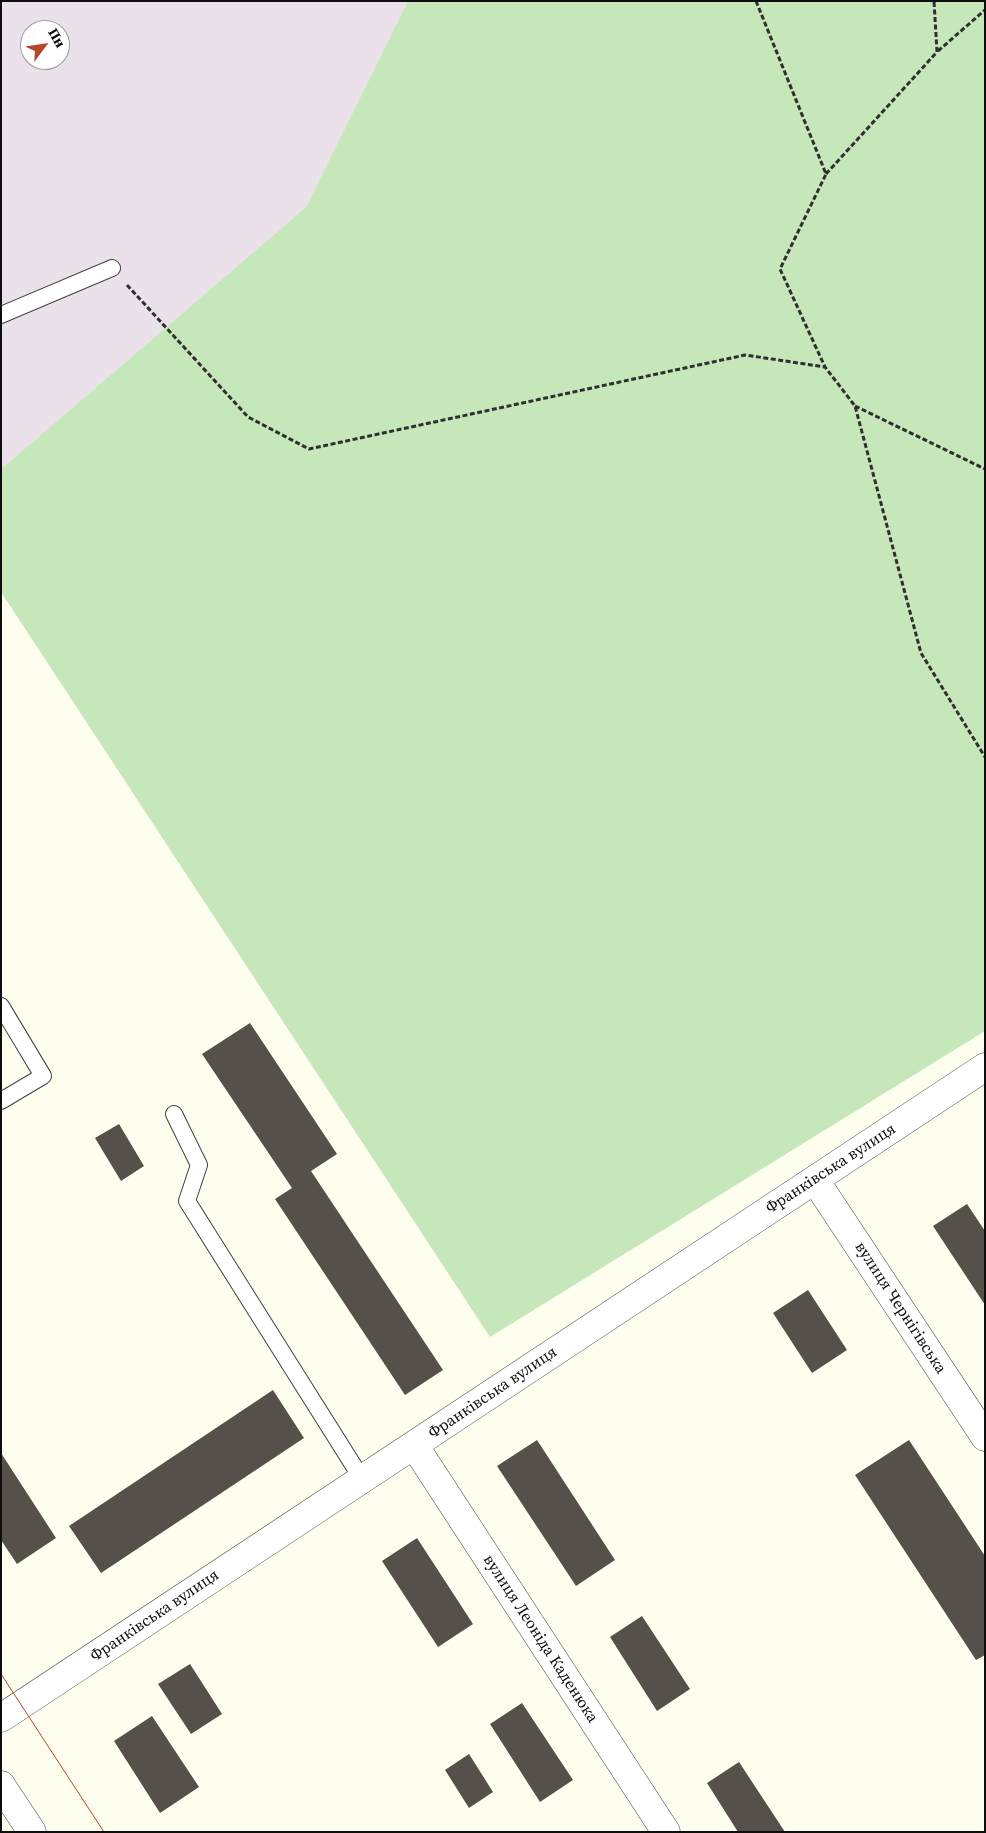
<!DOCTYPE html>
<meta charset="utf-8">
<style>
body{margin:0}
#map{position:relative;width:986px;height:1833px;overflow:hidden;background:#fdfeed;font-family:"Source Serif 4",serif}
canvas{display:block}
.frame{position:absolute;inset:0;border:2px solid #0d0d0d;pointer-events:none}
.north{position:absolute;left:20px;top:20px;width:50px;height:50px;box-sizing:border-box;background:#fff;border:1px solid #9e9e9e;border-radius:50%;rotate:59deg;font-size:14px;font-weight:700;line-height:20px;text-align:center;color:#0d0d0d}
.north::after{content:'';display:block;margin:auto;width:18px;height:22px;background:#b5462c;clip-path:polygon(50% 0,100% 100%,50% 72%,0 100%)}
</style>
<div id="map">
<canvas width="986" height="1833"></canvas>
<div class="frame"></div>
<div class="north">Пн</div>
</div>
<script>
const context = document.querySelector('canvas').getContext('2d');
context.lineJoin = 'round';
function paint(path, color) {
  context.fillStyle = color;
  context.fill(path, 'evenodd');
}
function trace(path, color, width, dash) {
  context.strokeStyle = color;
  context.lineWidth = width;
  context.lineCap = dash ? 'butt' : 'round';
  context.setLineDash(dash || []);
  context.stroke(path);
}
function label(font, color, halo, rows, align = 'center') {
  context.font = font + ' "Source Serif 4",serif';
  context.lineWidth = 5;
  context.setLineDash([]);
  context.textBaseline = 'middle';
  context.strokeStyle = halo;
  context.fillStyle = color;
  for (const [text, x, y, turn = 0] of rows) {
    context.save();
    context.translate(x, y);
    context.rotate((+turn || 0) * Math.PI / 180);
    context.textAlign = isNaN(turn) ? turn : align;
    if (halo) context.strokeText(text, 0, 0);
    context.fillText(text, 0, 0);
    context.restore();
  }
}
paint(new Path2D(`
 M1 1H408L306 207 1 469ZM30 30H60V60H30Z`), '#ebe1ea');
paint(new Path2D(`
 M408 1H985V1031L490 1337 1 592V469L306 207Z`), '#c5e7b9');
paint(new Path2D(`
 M250 1023 337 1154 311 1171 443 1370 405 1395 275 1199 292 1188 202 1054Z
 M119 1124 144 1166 121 1181 95 1138Z
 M967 1204 985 1231V1305L933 1226Z
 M808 1290 847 1350 812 1373 773 1313Z
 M273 1390 304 1438 101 1573 69 1526Z
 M537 1440 615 1560 576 1586 497 1466Z
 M909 1440 985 1556V1655L976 1660 855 1475Z
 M1 1453 56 1538 17 1564 1 1540Z
 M417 1538 473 1624 438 1647 382 1561Z
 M642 1616 690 1689 657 1711 610 1637Z
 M190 1664 222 1714 191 1734 158 1684Z
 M522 1703 573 1780 540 1802 490 1724Z
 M152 1716 199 1787 160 1813 114 1741Z
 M469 1754 493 1792 469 1808 445 1770Z
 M739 1762 785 1832H738L707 1783Z`), '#555049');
const service = new Path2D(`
 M1 315 112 268
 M1 1006 43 1076 1 1101
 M174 1114 199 1165 187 1201 362 1479`);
const minor = new Path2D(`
 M815 1180 985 1437
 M414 1445 666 1832
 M1 1718 985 1067`);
const tertiary = new Path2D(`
 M1 1785 32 1832`);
trace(service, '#404040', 18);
trace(minor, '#404040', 29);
trace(tertiary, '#404040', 29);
trace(new Path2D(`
 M756 1 826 174 780 269 825 367
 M938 51 985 10
 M826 174 937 52 934 1
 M127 285 248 417 309 449 745 355 825 367 855 406 921 653 985 757
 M855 406 985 469`), '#2f2f2f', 3, [5, 2.5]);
trace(service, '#fff', 16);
trace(minor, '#fff', 28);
trace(tertiary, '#fff', 28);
trace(new Path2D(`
 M1 1674 104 1832`), '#b5462c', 1);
label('16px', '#0d0d0d', '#fff', [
 ["Франківська вулиця",831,1169,-33],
 ["вулиця Чернігівська",900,1308,57],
 ["Франківська вулиця",493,1393,-34],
 ["Франківська вулиця",155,1616,-34],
 ["вулиця Леоніда Каденюка",540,1639,57]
]);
</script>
